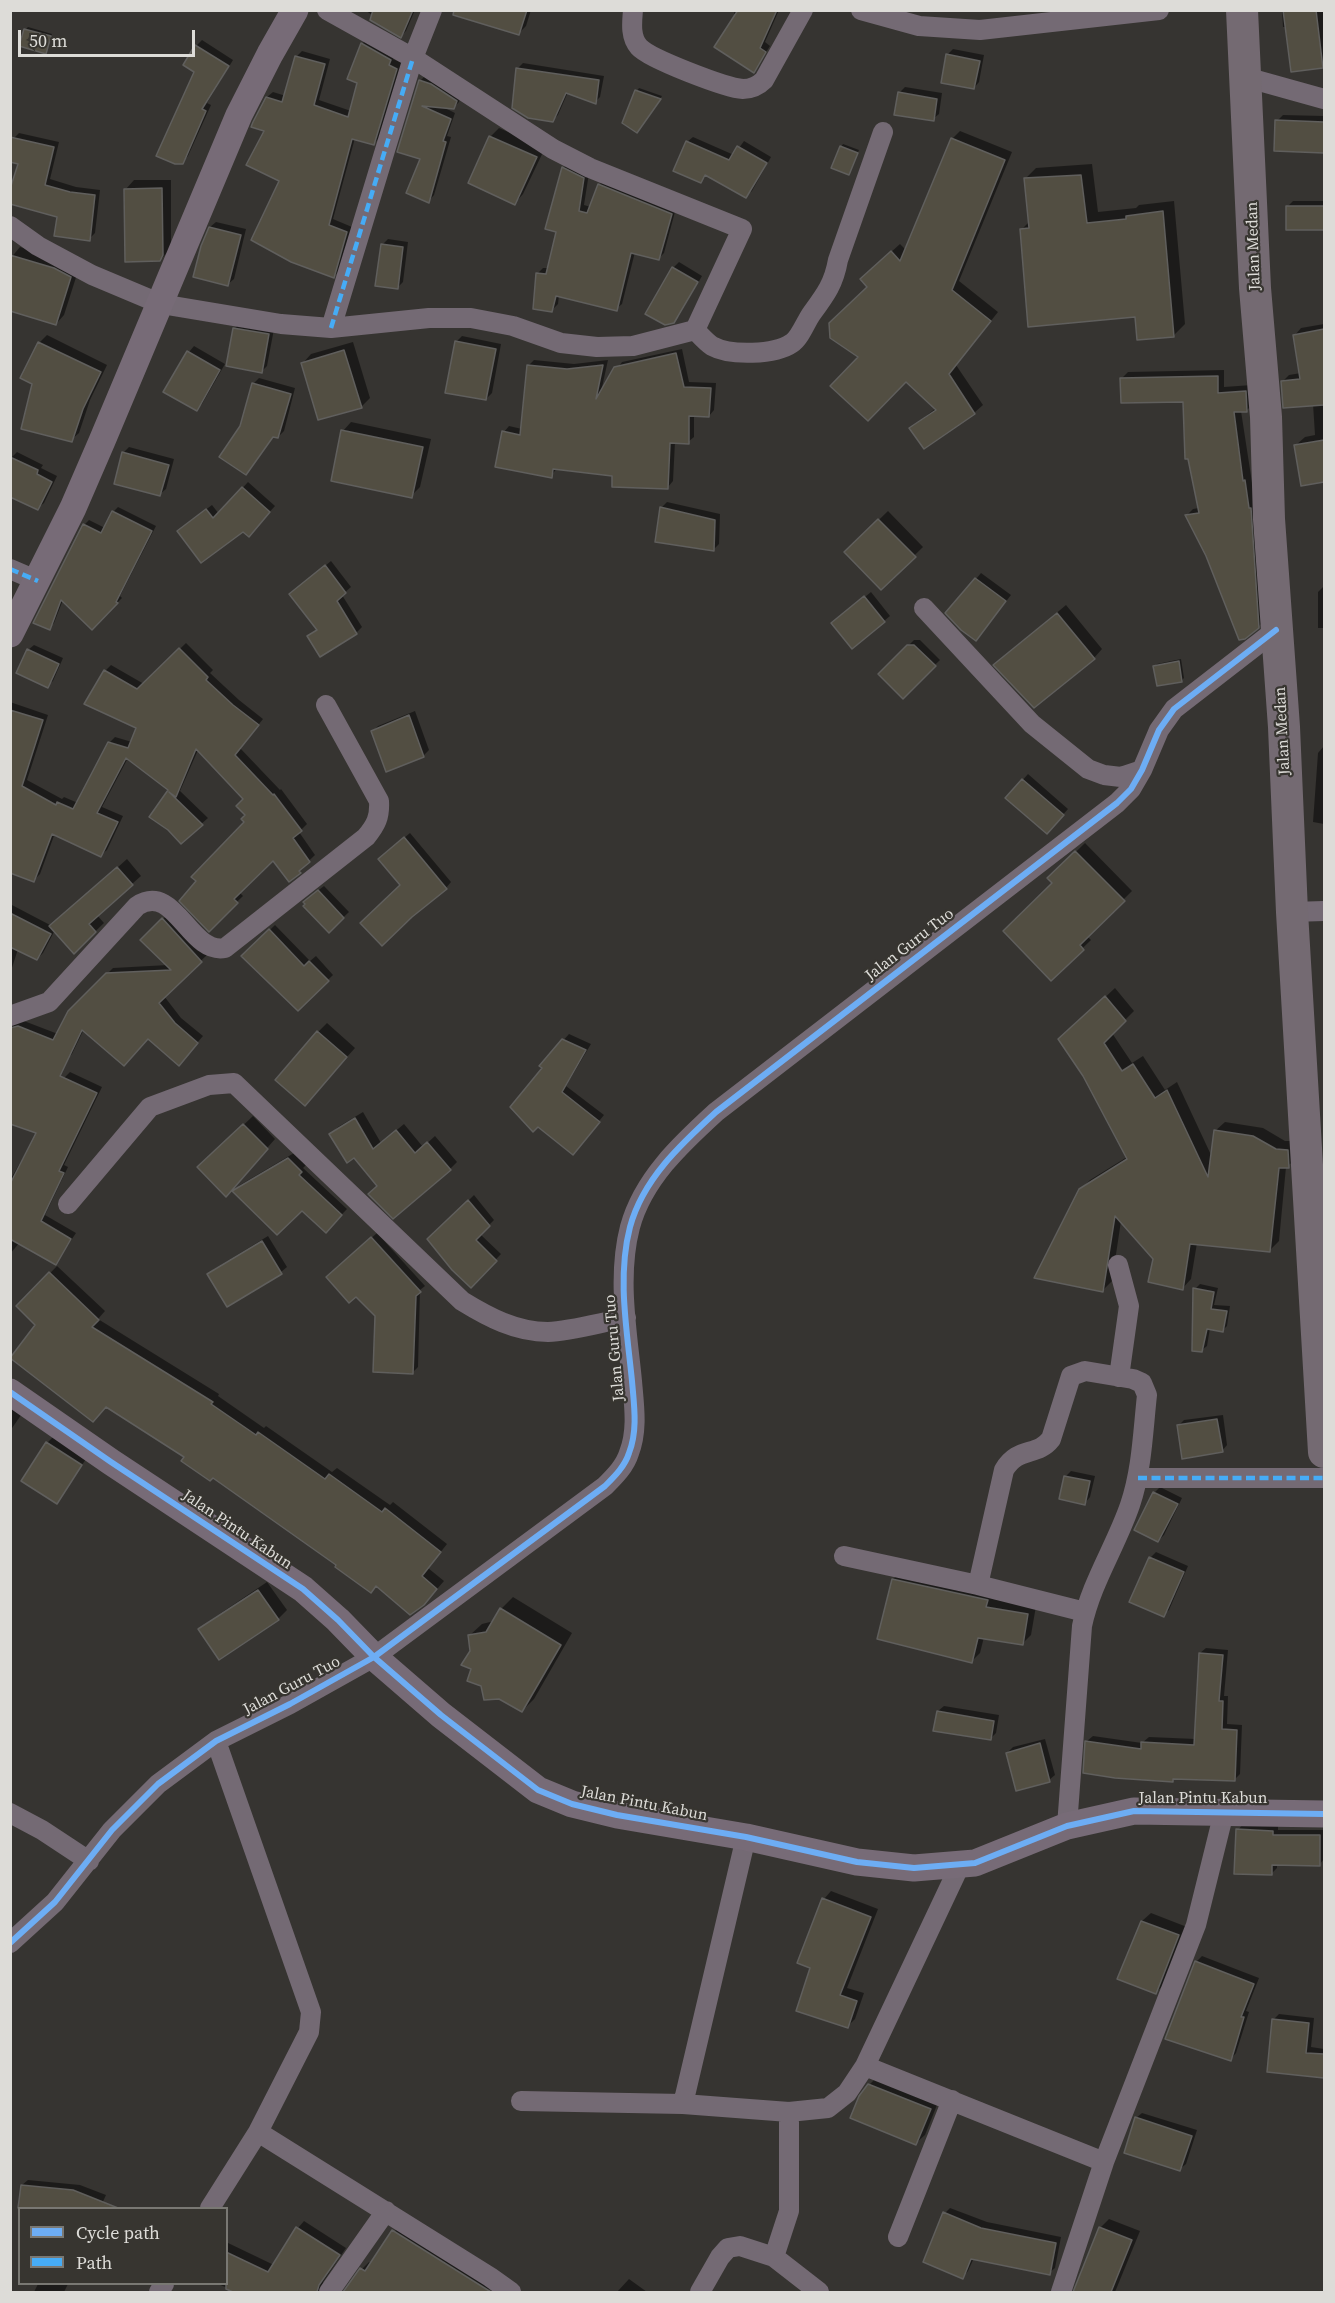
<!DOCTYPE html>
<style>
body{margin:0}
#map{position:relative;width:1335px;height:2303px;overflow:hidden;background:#363431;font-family:"Source Serif 4",serif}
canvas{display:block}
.frame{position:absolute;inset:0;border:12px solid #dddcd8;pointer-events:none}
.legend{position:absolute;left:18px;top:2207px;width:210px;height:78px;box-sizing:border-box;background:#373530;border:2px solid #797873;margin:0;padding:8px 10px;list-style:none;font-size:18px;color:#dddcd8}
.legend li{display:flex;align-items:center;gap:12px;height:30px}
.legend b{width:30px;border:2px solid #797873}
.scale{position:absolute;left:18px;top:30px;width:177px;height:27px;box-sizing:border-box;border:3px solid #dddcd8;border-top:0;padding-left:8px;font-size:18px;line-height:21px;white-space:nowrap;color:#dddcd8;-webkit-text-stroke:4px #373530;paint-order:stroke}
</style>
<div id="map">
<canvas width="1335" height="2303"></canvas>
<div class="frame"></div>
<ul class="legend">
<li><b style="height:8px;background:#6dadf4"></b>Cycle path</li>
<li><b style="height:8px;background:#46acf6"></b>Path</li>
</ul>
<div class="scale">50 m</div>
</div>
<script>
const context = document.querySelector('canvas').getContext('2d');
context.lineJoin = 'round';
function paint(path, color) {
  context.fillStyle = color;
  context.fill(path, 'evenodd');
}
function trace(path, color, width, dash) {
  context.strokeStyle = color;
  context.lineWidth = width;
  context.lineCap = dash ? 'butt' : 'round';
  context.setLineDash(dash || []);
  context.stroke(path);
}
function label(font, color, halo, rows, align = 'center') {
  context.font = font + ' "Source Serif 4",serif';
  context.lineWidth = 4.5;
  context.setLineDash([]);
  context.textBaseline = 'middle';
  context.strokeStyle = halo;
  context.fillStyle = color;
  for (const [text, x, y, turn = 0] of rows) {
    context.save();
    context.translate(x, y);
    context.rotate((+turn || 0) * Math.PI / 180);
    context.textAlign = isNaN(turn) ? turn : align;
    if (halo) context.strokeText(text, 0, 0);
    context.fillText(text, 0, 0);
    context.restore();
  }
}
paint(new Path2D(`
 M365 10H415L406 31 401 36Z
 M455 10H531L526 26 519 33Z
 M735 10H779L765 42 770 46 754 71 737 16 734 14Z
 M1282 10H1324V64L1322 67 1287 27H1283Z
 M28 27 52 34 46 52 25 30Z
 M368 38 396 54 393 59 402 63 379 138 374 144 355 138 333 219 352 227 339 271 333 277 281 181 266 131 267 97 273 92 286 96 296 57 302 51 330 59 319 100 351 111 359 82 349 78 362 44Z
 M202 40 233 60 207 103 211 105 188 156 182 162 196 71V46Z
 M953 49 984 55 979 82 974 88 947 55Z
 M523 63 604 76 600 97 595 102 568 92 558 115 553 120 517 69Z
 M426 75 461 95 459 102 453 108 443 107 455 113 447 136 451 137 434 195 429 201 422 158 420 81Z
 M905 87 942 93 939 114 933 119 899 93Z
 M639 88 662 96 639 129 637 91Z
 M1283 115 1324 116V151L1276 150 1277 121Z
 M499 128 545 148 523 194 515 203 490 137Z
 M960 131 1012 152 959 281 998 312 956 365 983 405 974 413 924 447 911 428 936 408 906 380 860 356 870 271 900 244 906 250 952 139Z
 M19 133 59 142 50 179 76 187 100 190 95 233 89 239 58 216 20 163 14 138Z
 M693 137 734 155 744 141 771 157 752 191 746 196 707 174 701 182 687 142Z
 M843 144 859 150 849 173 841 147Z
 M569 163 589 173 584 205 591 207 599 185 605 179 676 208 664 253 658 259 635 252 622 304 616 309 559 295 558 304 552 310 538 273 543 268H549L558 231 563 168Z
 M1092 164 1098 212 1136 208 1139 205 1174 201 1185 324 1173 336 1136 315 1021 230 1030 221 1025 179 1036 168Z
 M134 180H171V245L169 251 160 260 126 189Z
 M1293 201H1324V229L1287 228V207Z
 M216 222 246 229 234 279 228 284 210 227Z
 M388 239 408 242 403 282 397 288 382 245Z
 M20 247 63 260 79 268 64 315 56 324 10 259Z
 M679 262 702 276 679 316 673 322 647 313 673 268Z
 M240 323 274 329 267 366 262 371 234 329Z
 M1324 324V479L1323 480 1296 445 1305 437 1315 435 1313 404 1283 381 1289 375 1301 373 1295 335 1301 328Z
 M47 335 107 365 90 400 79 433 71 440 34 383 39 343Z
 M462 336 501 344 492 393 486 399 456 342Z
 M353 342 370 398 361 407 303 363 311 354Z
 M194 346 225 364 202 404 196 409 165 391 189 352Z
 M682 349 689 382 716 383 714 410 709 416 694 415V437L688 442H675L673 481 668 487 614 475 557 468 551 476 504 432 509 426 522 429 528 366 534 360 574 364 608 360 601 392 622 362Z
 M1224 370V387L1252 385 1254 403 1247 410 1241 411 1255 502 1265 620 1258 627 1207 556 1187 515 1193 509 1199 508 1184 400 1121 379 1128 372Z
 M259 378 295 388 284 431 278 437 274 435 246 473 241 426 253 384Z
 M351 422 431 439 420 487 411 496 343 431Z
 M129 447 174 459 166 489 160 494 123 453Z
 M17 452 43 465 41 468 57 476 44 503 38 508 11 458Z
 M248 482 275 506 254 529 185 525 212 505 219 514Z
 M667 502 720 514 719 544 713 550 656 541 662 507Z
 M118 507 156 526 120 596 122 598 92 628 63 600 54 623 49 628 84 525 89 520 105 528 113 512Z
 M888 511 923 547 881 588 846 552Z
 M331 561 351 587 342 595 362 627 356 633 309 636 318 629 291 594Z
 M981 573 1011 595 981 634 976 579Z
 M1324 586V628H1318V592Z
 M871 592 890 616 853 647 839 618Z
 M1066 605 1102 649 1094 658 995 665Z
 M914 640H920L940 660 903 696 880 674Z
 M186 643 213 670 210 673 239 700 263 719 240 748 280 790 281 789 307 824 299 832 315 855 289 880 273 858 239 892 243 896 209 929 247 816 245 799 198 750 180 791 208 818 181 842 169 829 151 817 170 790 128 758 102 807 123 816 107 850 101 855 55 833 40 874 34 880 14 873 10 878V702L48 715 27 780 62 799 64 797 78 803 109 743 115 737 132 742 138 727 105 671 111 665 144 684Z
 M34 645 63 658 53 681 47 686 28 650Z
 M1181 659 1184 678 1182 680 1155 666 1157 664Z
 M415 711 429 750 423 756 372 732 378 726Z
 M1324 746V824L1313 822 1318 753Z
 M1028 774 1068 809 1052 827 1007 798Z
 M410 833 451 882 446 888 402 885 385 854Z
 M1085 843 1132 891 1087 936 1091 940 1051 979 1054 883 1049 878Z
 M127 859 141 876 97 915 104 923 74 952 55 930 43 953 37 959 18 949 10 974V904L52 926Z
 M324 886 349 912 329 931 311 896Z
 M169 913 207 955 164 996 181 1018 203 1036 184 1058 148 1037 84 1029 72 1054 66 1060 10 1044V1020L24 1021 58 1034 69 1012 113 968 168 965 142 940Z
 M275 925 310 961 316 956 333 975 298 1009 243 956Z
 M1115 988 1134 1011 1112 1033 1132 1063 1143 1056 1165 1090 1177 1082 1212 1157 1215 1131 1225 1122 1263 1128 1285 1141H1297L1298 1158 1286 1167 1279 1241 1270 1250 1197 1243 1191 1279 1182 1289 1121 1221 1112 1281 1103 1290 1080 1190 1090 1180 1127 1157 1070 1030Z
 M327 1023 355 1048 313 1095 318 1032Z
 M569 1034 591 1044 566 1086 604 1115 578 1147 544 1067 541 1065Z
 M70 1072 102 1087 64 1165 68 1167 45 1215 76 1233 56 1263 20 1242 10 1254V1180L38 1132 36 1131 64 1078Z
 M363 1112 381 1143 404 1124 423 1147 435 1136 457 1162 450 1169 378 1185 354 1156 331 1134 338 1127Z
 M253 1116 275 1139 234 1186 199 1167Z
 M294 1153 306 1165 303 1168 347 1209 326 1231 302 1209 234 1191 240 1185Z
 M474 1195 494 1220 480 1234 501 1254 471 1286 429 1240Z
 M377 1233 425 1286 420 1290 418 1367 413 1372 376 1315 333 1272Z
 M268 1236 287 1267 281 1272 228 1305 209 1275 214 1269Z
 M57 1266 105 1311 98 1319 219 1394 218 1396 264 1428 266 1426 332 1472 337 1468 390 1505 393 1502 447 1544 428 1568 444 1581 431 1596 376 1585 338 1564 186 1457 18 1306Z
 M1200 1284 1218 1288 1214 1305 1230 1306 1227 1326 1223 1330 1210 1328 1207 1346 1202 1350 1195 1289Z
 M10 1397 26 1408 10 1431Z
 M1223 1415 1227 1445 1222 1451 1179 1425 1184 1420Z
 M53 1437 86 1459 57 1502 47 1443Z
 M1071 1471 1095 1476 1090 1497 1085 1503 1065 1477Z
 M1160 1487 1182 1498 1164 1535 1158 1541 1154 1493Z
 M1156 1552 1188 1566 1169 1610 1163 1615 1150 1558Z
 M902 1571 995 1592 993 1599 1036 1606 1031 1635 1023 1643 984 1637 980 1653 972 1661 893 1579Z
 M267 1582 287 1610 278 1619 200 1629 209 1621Z
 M513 1597 572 1633 534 1699 522 1711 482 1685 471 1651 470 1635 482 1624 494 1621 501 1609Z
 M1206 1648 1228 1650 1224 1696H1228L1227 1724 1242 1725 1240 1774 1234 1780 1175 1777 1172 1780 1085 1772 1087 1741 1093 1736 1142 1743 1149 1737 1196 1739 1200 1653Z
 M944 1706 999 1715 996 1733 990 1739 938 1711Z
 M1045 1739 1055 1775 1049 1780 1007 1753 1013 1747Z
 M1243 1824 1278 1826V1830H1324V1859L1319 1865 1277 1864V1868L1271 1874 1238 1830Z
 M831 1891 878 1909 847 1988 864 1993 855 2019 847 2027 812 1967 824 1899Z
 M1151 1913 1187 1927 1165 1984 1156 1992 1142 1921Z
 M1202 1956 1259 1978 1246 2011 1249 2012 1236 2053 1231 2059 1196 1962Z
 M1279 2014 1314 2018 1311 2047 1324 2049 1323 2076 1273 2020Z
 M878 2076 939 2100 925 2135 916 2143 869 2085Z
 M1142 2113 1197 2130 1186 2164 1180 2169 1136 2118Z
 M28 2180 80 2185 106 2195 100 2208H20L22 2185Z
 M950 2208 987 2222 1061 2237 1055 2268 1049 2273 974 2258 968 2271 963 2277 945 2213Z
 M1109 2219 1140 2231 1115 2292H1075L1100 2228Z
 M304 2221 346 2248 323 2282 327 2292H237L218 2284H226V2242L274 2265 298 2228Z
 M400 2224 493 2283 488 2292H443L421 2282 414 2292H345L362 2269 369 2262 372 2264Z
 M629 2279 647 2292H617Z
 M38 2284H68L64 2292H34Z`), '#0007');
const building = new Path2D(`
 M373 10H413L401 38 370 20Z
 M454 10H527L519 35 453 15Z
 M738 10H777L760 48 766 52 754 73 714 47Z
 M1283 10H1316L1323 68 1291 72Z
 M24 29 51 36 46 54 19 46Z
 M361 43 391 60 389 65 397 69 374 145 352 139 329 225 347 232 334 278 291 262 251 240 279 181 246 165 264 131 251 127 253 122 266 97 282 102 295 56 325 64 314 105 348 117 357 83 347 79Z
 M195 45 229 66 202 109 206 111 183 164H175L156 156 194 72 183 65Z
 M946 54 980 61 974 89 941 83Z
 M516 68 599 80 596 104 566 93 553 122 528 118 512 108Z
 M419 80 431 84 457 101 454 109 422 106 451 119 443 141 446 142 429 203 406 193 420 159 397 152Z
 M635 90 661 99 637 133 622 123Z
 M898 92 937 99 934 121 894 115Z
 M1275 120 1324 122V153L1274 151Z
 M489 136 537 157 515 205 468 183Z
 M10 137 54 147 45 185 70 192 95 195 90 241 54 236 57 217 10 204V189L18 164 10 162Z
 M951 138 1005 160 952 290 991 321 949 374 975 414 924 449 909 428 936 410 906 382 868 421 830 386 858 357 830 338 829 323 867 287 860 279 891 251 900 261Z
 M686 141 729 160 737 146 767 163 746 198 705 175 701 183 673 171Z
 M840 146 858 153 849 175 831 168Z
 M562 167 584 178 579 211 587 213 598 184 672 214 659 260 631 253 617 311 556 296 552 312 533 309 536 273 546 274 556 232 545 229Z
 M1081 175 1087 223 1126 219V216L1163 211 1174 337 1137 340 1135 317 1028 327 1020 229 1029 228 1024 178Z
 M162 188 163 255 160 261 125 262 124 189Z
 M1286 206H1324V230H1286Z
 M209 227 241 235 228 286 193 277 201 246Z
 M381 244 403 247 398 289 375 286Z
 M10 255 54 268 71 277 56 325 10 311Z
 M672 267 698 282 674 323 665 325 645 314Z
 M233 328 269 334 262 373 226 366Z
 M1324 329V405L1283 408 1281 381 1300 379 1293 335Z
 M455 341 496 349 486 400 445 393Z
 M38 342 101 372 83 409 72 442 21 429 32 384 20 378Z
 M344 350 362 408 318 420 301 363Z
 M187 351 220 370 197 411 163 392Z
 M676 353 684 387 711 388 709 417 689 416V444L670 443 668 489 612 487V476L553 469 552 478 495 467 502 431 520 435 527 365 567 369 603 365 596 399 614 367Z
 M1218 376V393L1246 391 1247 412H1234L1243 481 1245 480 1249 508H1251L1259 628 1245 639 1239 640 1206 556 1185 515 1199 513 1188 459H1185L1183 402 1121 403 1120 378Z
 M252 383 291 394 278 438 273 437 246 475 219 457 240 426Z
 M341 430 423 447 412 498 331 481Z
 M1324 440V482L1301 486 1294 445Z
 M122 452 169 465 160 496 114 484Z
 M10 457 38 470 37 474 52 482 38 510 10 497Z
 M242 487 270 512 249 537 243 532 201 563 177 531 206 509 213 518Z
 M660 507 715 520 714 551 655 542Z
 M112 511 152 531 116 602 118 603 92 630 61 600 50 630 33 623 83 524 101 533Z
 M878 519 916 557 881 590 844 552Z
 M325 565 346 593 337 601 357 634 320 657 307 636 317 630 289 594Z
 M975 578 1006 601 976 641 961 630 945 613Z
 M864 596 885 622 852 649 831 623Z
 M1057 613 1095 659 1034 708 993 665Z
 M907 645H914L936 666 903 699 878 674Z
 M179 648 208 677 206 680 233 705 259 725 235 755 273 795 274 794 302 831 293 838 310 862 299 871 301 873 289 882 273 861 234 899 238 903 209 932 179 901 196 881 191 877 244 822 241 819 245 815 236 806 243 799 196 749 176 797 169 792 203 825 181 844 168 830 149 817 168 790 126 758 97 813 118 822 101 857 52 834 34 882 10 873V710L43 720 22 786 56 805 57 802 73 809 108 742 128 748 136 728 84 704 104 670 137 689Z
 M27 649 59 664 48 688 16 673Z
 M1179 661 1182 682 1157 686 1153 666Z
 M409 715 424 757 386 772 371 731Z
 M1022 779 1064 815 1047 834 1005 798Z
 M404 837 447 889 412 917 382 946 360 923 400 885 378 859Z
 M1075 851 1125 901 1080 945 1084 950 1051 981 1003 931 1052 883 1047 878Z
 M117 867 133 885 89 924 96 932 74 954 49 926Z
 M318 890 344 918 329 933 303 906 305 904 303 902Z
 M10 913 51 934 37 960 10 947Z
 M162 918 202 962 159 1003 175 1023 198 1043 179 1066 148 1039 124 1066 82 1030 60 1076 97 1093 59 1171 64 1173 41 1221 71 1239 56 1265 10 1239V1184L36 1133 10 1124V1028L18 1026 53 1040 68 1011 106 973 171 970 140 940Z
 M269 929 304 966 309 961 329 981 298 1011 241 956Z
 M1105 996 1126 1021 1104 1043 1122 1071 1133 1064 1155 1098 1167 1090 1208 1177 1214 1130 1253 1136 1276 1149 1288 1150 1289 1168H1279L1270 1252 1190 1244 1183 1290 1148 1282 1153 1259 1115 1216 1103 1292 1034 1278 1079 1189 1127 1159 1083 1076 1058 1039Z
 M317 1031 347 1057 305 1106 275 1080Z
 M562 1039 586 1050 562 1092 600 1122 573 1155 538 1127 533 1132 510 1107 542 1068 539 1066Z
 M355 1118 373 1149 396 1130 415 1153 427 1142 451 1170 393 1219 368 1194 377 1186 354 1158 347 1163 329 1134Z
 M243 1124 268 1149 226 1197 197 1167Z
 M288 1158 302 1172 299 1175 342 1215 326 1233 302 1211 277 1235 232 1191Z
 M468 1200 490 1226 476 1240 497 1261 471 1288 452 1270 427 1239Z
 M371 1237 421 1292 416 1296 413 1374 373 1372 375 1316 356 1297 349 1303 326 1277Z
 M262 1241 282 1274 227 1307 207 1274Z
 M49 1272 99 1320 92 1327 213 1402 211 1404 256 1435 258 1432 325 1479 329 1474 382 1512 385 1508 441 1552 422 1576 437 1589 424 1605 410 1615 376 1586 371 1593 335 1567 336 1565 213 1478 210 1481 181 1461 184 1457 106 1407 93 1422 10 1358 35 1325 16 1306Z
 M1193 1288 1214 1292 1211 1309 1227 1311 1223 1332 1207 1329 1202 1352 1192 1351Z
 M1217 1419 1223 1452 1182 1459 1177 1425Z
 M46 1442 82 1465 57 1504 21 1481Z
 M1064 1476 1090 1481 1085 1505 1059 1499Z
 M1153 1492 1178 1504 1158 1542 1134 1530Z
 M1149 1557 1184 1572 1164 1617 1129 1602Z
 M892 1579 988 1600 986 1607 1028 1614 1023 1645 978 1638 972 1663 877 1639Z
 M258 1590 279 1620 219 1660 198 1629Z
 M500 1608 561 1645 522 1712 499 1699 484 1700 481 1686 467 1681 471 1669 461 1665 470 1651 468 1635 486 1632Z
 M1199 1653 1223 1655 1219 1701H1223L1222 1729 1237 1730 1235 1781 1173 1779V1782L1115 1778 1083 1773 1085 1741 1141 1749V1742L1194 1745Z
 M937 1711 994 1721 991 1740 933 1731Z
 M1040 1743 1050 1782 1016 1791 1006 1753Z
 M1236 1829 1273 1831V1835H1320V1866L1272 1865V1875L1234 1874Z
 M822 1898 871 1917 840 1995 857 2001 848 2028 796 2011 810 1968 797 1963Z
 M1141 1921 1179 1935 1156 1994 1117 1979Z
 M1195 1961 1254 1984 1241 2017H1244L1231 2061 1165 2039Z
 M1272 2019 1309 2023 1306 2053 1324 2054V2078L1267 2072Z
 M868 2084 931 2109 916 2145 850 2118 859 2096Z
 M1135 2117 1192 2136 1180 2171 1124 2153Z
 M21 2185 73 2190 118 2208H18Z
 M943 2212 981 2228 1056 2243 1050 2275 971 2259 963 2279 923 2262Z
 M296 2227 340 2255 319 2285 317 2292H233L226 2289V2252L268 2272Z
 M1099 2227 1132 2240 1111 2292H1073Z
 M392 2230 483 2287 491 2292H343L360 2268 365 2271Z`);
paint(building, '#524e42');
trace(building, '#605f5d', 1.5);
trace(new Path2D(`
 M327 10 413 58 553 149 590 168 742 229 695 330
 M633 10C632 22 630 37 639 47 650 59 726 88 743 89 751 89 758 86 764 80L803 10
 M861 10 919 26 980 30 1159 10
 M1245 77 1324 99
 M10 226 38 246 92 275 161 304 281 324 331 328 429 318H471L513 326 561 343 597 347 633 346 695 330
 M331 328 413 58 432 10
 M695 330C700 335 706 342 712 346 730 356 775 355 792 343 800 338 806 321 812 313 826 294 834 283 838 260L883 132
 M10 569 38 581
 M924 608 1032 724 1088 769 1104 775 1121 777 1142 770
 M1292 912 1324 911
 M10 1016 49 1002 137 906C175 881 189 955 225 948L366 837C376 825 380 817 379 801L326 705
 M68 1204 150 1107 209 1085 234 1083 462 1301C488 1317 516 1332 548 1332 571 1331 603 1322 626 1318
 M1118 1265 1129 1306 1119 1377
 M1138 1478H1324
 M844 1556 978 1585 1085 1612
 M978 1585 1004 1470C1018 1446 1037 1457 1051 1439L1071 1376 1085 1371 1133 1379 1142 1383 1147 1395C1143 1431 1142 1470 1130 1505 1116 1546 1091 1583 1082 1626L1067 1826
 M10 1813 42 1830 89 1861
 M10 1943 55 1902 112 1830 158 1784 216 1741 290 1704 374 1657 605 1486C615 1476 625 1466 629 1453 638 1430 634 1405 632 1381 627 1330 617 1277 630 1227 643 1179 681 1144 716 1112L1117 803 1131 789 1142 770 1159 730 1174 709 1276 630
 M865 2066 1104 2162
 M521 2101 683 2104 789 2112 828 2108 847 2093 865 2066 960 1865
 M683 2104 746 1837
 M258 2132 490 2277 511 2292
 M210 2208 258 2132 309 2032 311 2012 216 1741
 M898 2237 952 2100
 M774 2257 789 2211V2112
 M159 2292 164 2284
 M329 2292 386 2211
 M700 2292 720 2257 728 2248 740 2246 774 2257 819 2292
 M1061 2292 1104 2162 1196 1925 1224 1812`), '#746a74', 20);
trace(new Path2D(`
 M10 634 73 508 102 441 239 115 270 54 295 10
 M10 1392 111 1462 303 1589 338 1620 374 1657 441 1715 538 1790 572 1804 617 1815 746 1837 857 1862 914 1868 975 1863 1067 1826 1134 1811 1324 1814`), '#776b77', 27);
trace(new Path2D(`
 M1242 10 1255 288 1266 417 1269 519 1284 727 1292 912 1324 1452`), '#746a72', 32);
trace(new Path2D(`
 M331 328 413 58
 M10 569 38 581
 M1138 1478H1324`), '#46acf6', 4.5, [9, 4.5]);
trace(new Path2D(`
 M10 1392 111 1462 303 1589 338 1620 374 1657 441 1715 538 1790 572 1804 617 1815 746 1837 857 1862 914 1868 975 1863 1067 1826 1134 1811 1324 1814
 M10 1943 55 1902 112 1830 158 1784 216 1741 290 1704 374 1657 605 1486C615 1476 625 1466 629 1453 638 1430 634 1405 632 1381 627 1330 617 1277 630 1227 643 1179 681 1144 716 1112L1117 803 1131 789 1142 770 1159 730 1174 709 1276 630`), '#6dadf4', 6);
label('16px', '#dddcd8', '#373530', [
 ["Jalan Medan",1254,246,-92],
 ["Jalan Medan",1283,731,-93],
 ["Jalan Guru Tuo",910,945,-38],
 ["Jalan Guru Tuo",615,1348,-95],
 ["Jalan Pintu Kabun",237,1530,34],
 ["Jalan Guru Tuo",292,1686,-28],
 ["Jalan Pintu Kabun",1203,1799],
 ["Jalan Pintu Kabun",644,1804,11]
]);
</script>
